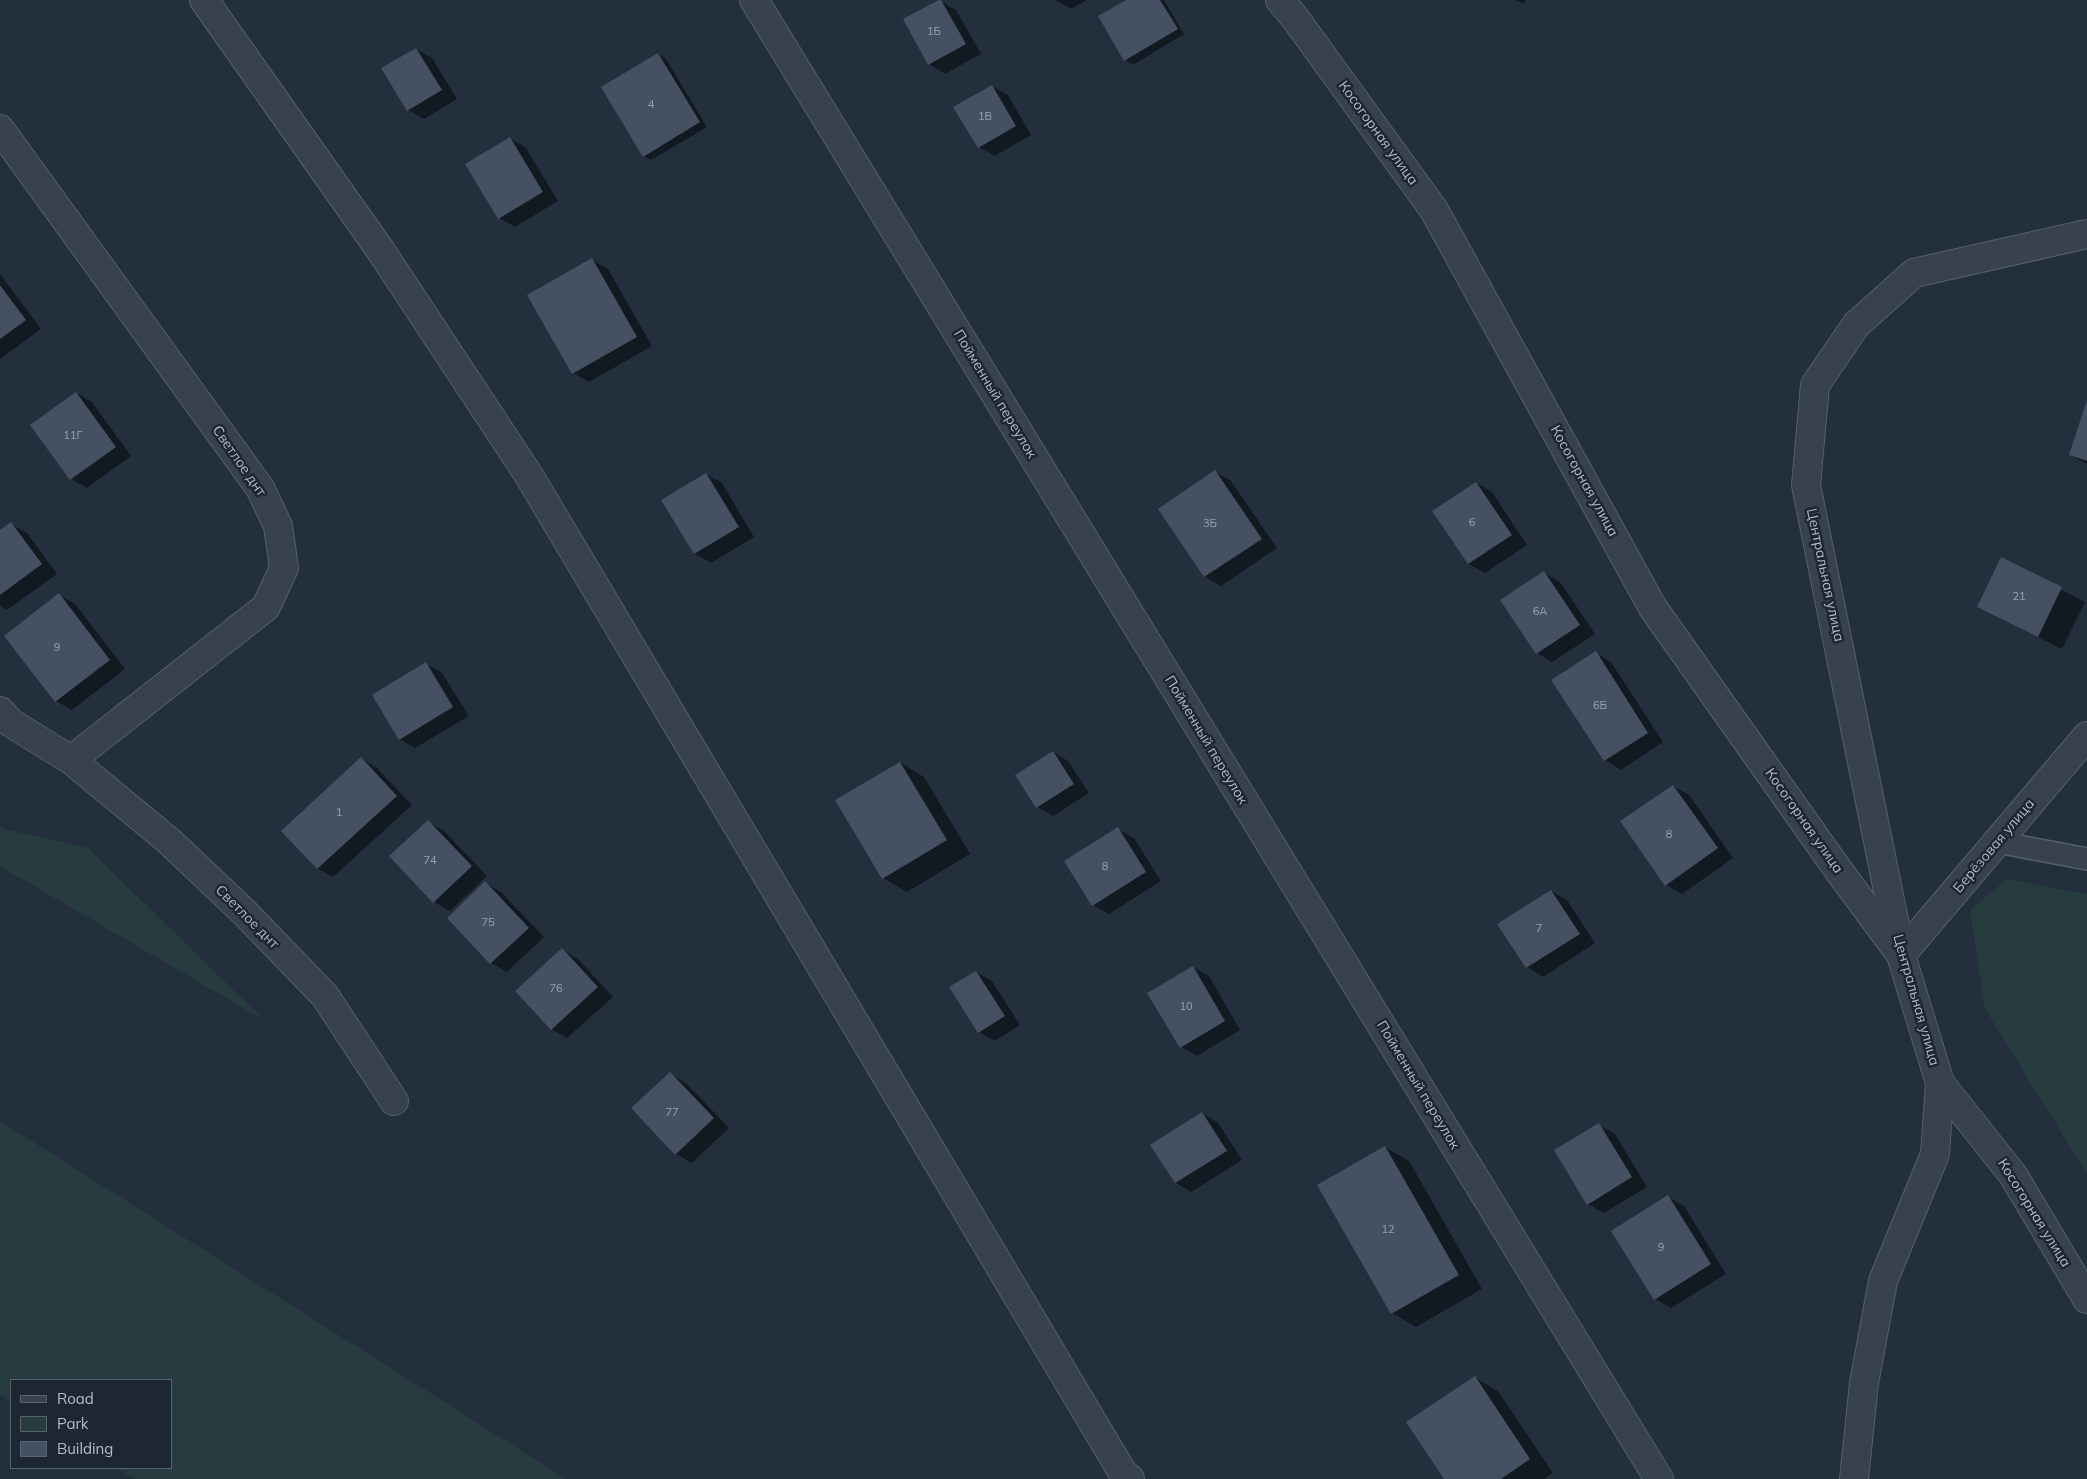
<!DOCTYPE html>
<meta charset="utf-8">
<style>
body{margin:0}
#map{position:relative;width:2087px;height:1479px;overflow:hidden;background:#242f3e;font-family:Mulish,sans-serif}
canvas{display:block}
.legend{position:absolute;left:10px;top:1379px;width:162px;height:90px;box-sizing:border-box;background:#1d2633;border:1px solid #59626f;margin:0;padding:6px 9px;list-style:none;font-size:15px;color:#b4bcc9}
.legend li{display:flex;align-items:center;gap:10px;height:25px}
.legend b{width:25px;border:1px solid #59626f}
</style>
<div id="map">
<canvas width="2087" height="1479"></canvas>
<ul class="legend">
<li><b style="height:6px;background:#38414e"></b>Road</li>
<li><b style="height:14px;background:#263c3f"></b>Park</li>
<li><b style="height:14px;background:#455162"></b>Building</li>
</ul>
</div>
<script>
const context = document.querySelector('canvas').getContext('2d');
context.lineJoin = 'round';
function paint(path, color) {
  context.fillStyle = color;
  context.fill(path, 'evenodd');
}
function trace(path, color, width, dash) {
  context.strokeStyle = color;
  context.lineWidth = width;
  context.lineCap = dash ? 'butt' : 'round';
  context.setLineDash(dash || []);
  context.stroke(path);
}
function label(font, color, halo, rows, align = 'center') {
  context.font = font + ' Mulish,sans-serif';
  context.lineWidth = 5;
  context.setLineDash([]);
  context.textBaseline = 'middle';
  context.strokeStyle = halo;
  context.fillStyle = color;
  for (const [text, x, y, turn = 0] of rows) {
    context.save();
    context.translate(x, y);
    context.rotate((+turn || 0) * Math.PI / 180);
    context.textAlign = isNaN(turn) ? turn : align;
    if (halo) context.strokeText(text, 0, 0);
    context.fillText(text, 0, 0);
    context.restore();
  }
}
paint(new Path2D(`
 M0 826 4 829 88 848 264 1020 0 866Z
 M2007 879 2087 894V1174L1985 1009 1970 910Z
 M0 1121 566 1479H135L117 1468H171V1380H11V1402L0 1395Z`), '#263c3f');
paint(new Path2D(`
 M1055 0H1087L1071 9Z
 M1128 0H1164L1184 34 1133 65 1125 60Z
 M1516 0H1526L1524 4Z
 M940 1 956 10 981 54 945 74 929 64Z
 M416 49 432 58 457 99 424 119 408 110Z
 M658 54 666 59 707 127 651 160 644 156Z
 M992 86 1008 95 1031 135 995 156 979 147Z
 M510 138 526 148 558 201 515 227 499 218Z
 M592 260 608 269 652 346 589 382 573 373Z
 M0 274 41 329 0 359Z
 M76 393 92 402 131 456 87 488 71 479Z
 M2087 402V464L2070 455Z
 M1215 472 1231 481 1277 548 1221 586 1205 577 1159 509Z
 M706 474 722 483 754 537 711 563 695 554Z
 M1476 483 1492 492 1527 545 1485 573 1469 564 1434 511Z
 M11 524 27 533 57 574 7 610 0 606V532Z
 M2001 559 2085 602 2062 649 1978 607Z
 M1544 573 1560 582 1595 634 1552 662 1537 653Z
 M59 595 75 604 125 669 72 710 56 701Z
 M1596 653 1611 662 1663 742 1621 770 1605 760Z
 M426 664 442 673 469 716 415 748 399 739Z
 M1053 752 1068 761 1089 793 1053 816 1037 807Z
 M362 759 377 768 412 805 333 877 317 868Z
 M901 763 924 777 970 854 907 892 883 878 837 801Z
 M1673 786 1689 795 1733 858 1682 894 1666 885Z
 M428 822 444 831 487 876 450 911 434 902Z
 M1118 829 1134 838 1161 881 1109 914 1093 905Z
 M485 883 501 892 544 937 507 972 491 963Z
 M1551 891 1567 900 1595 943 1543 977 1527 967 1499 925Z
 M562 950 578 959 613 997 567 1038 551 1029Z
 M1193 967 1209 976 1240 1030 1197 1056 1181 1047Z
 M976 972 992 981 1020 1025 995 1041 979 1032Z
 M670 1074 686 1083 729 1128 692 1163 676 1154 633 1108Z
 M1202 1113 1218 1123 1242 1160 1191 1192 1176 1183Z
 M1599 1125 1615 1134 1647 1187 1604 1213 1588 1204Z
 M1385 1147 1409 1161 1482 1289 1416 1327 1392 1313Z
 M1668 1197 1684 1206 1726 1274 1671 1308 1655 1299Z
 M1475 1378 1498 1391 1553 1473 1544 1479H1446Z`), '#0007');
paint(new Path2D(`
 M939 0H941L966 44 928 65 903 19Z
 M1126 0H1160L1178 29 1124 61 1098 16Z
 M416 48 442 90 407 111 381 68Z
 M658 53 700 122 643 157 601 87Z
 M992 85 1016 126 978 148 953 107Z
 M510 137 543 192 498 219 465 164Z
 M592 258 637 337 572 374 527 295Z
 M0 285 26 320 0 339Z
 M76 392 116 447 70 480 30 425Z
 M2087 400V461L2069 455Z
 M1215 470 1262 539 1204 577 1158 509Z
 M706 473 739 527 694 554 661 500Z
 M1476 482 1512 535 1468 564 1432 511Z
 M11 522 42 564 0 595V530Z
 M2001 557 2062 587 2038 637 1977 607Z
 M1544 571 1580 625 1536 654 1500 600Z
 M59 593 110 660 55 702 4 636Z
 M1596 651 1648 733 1604 761 1551 680Z
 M426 662 453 707 399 740 372 695Z
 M1053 751 1074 784 1036 808 1015 775Z
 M361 757 397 796 317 869 281 831Z
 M900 762 947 840 882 879 835 800Z
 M1673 785 1718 848 1665 886 1620 821Z
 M428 820 472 866 433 903 389 856Z
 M1118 827 1146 872 1092 906 1064 861Z
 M485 881 529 928 490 964 447 918Z
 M1551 890 1580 934 1526 968 1497 924Z
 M562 948 598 987 551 1030 515 991Z
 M1193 966 1225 1021 1180 1048 1147 993Z
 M976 971 1005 1016 978 1033 949 987Z
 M670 1072 714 1118 675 1155 631 1108Z
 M1202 1112 1227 1151 1175 1183 1150 1145Z
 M1599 1123 1632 1177 1587 1205 1554 1150Z
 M1385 1146 1459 1275 1391 1314 1317 1185Z
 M1668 1195 1711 1264 1654 1300 1611 1231Z
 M1475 1376 1530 1459 1501 1479H1444L1406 1422Z`), '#455162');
const lane = new Path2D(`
 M1997 842 2087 859`);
const street = new Path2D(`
 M204 0 381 251 528 474 1123 1473 1130 1479
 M754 0 1659 1479
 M1280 0 1295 18 1434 210 1653 608 1839 871 1901 955 2087 736
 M0 129 260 488 278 526 284 568 266 607 71 760 169 841 245 913 325 996 394 1101
 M0 711 11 723 71 760
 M1940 1083 2013 1175 2087 1299
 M1854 1479 1864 1383 1883 1281 1935 1154 1940 1083 1901 955 1806 485 1815 385 1856 325 1914 273 2087 234`);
trace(lane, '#565f6c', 24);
trace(street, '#565f6c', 30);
trace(lane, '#38414e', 21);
trace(street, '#38414e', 28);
label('11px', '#98a1af', null, [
 ["1Б",934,32],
 ["4",651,105],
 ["1В",985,117],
 ["11Г",73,436],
 ["6",1472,523],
 ["3Б",1210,524],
 ["21",2019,597],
 ["6А",1540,612],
 ["9",57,648],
 ["6Б",1600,706],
 ["1",339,813],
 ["8",1669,835],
 ["74",430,861],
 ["8",1105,867],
 ["75",488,923],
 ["7",1539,929],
 ["76",556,989],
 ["10",1186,1007],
 ["77",672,1113],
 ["12",1388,1230],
 ["9",1661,1248]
]);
label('14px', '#b4bcc9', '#1d2633', [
 ["Косогорная улица",1378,133,54],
 ["Пойменный переулок",995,394,59],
 ["Светлое днт",239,461,55],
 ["Косогорная улица",1584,481,61],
 ["Центральная улица",1825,575,78],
 ["Пойменный переулок",1206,740,59],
 ["Косогорная улица",1804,821,55],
 ["Берёзовая улица",1994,846,-50],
 ["Светлое днт",247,917,45],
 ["Центральная улица",1916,1000,74],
 ["Пойменный переулок",1418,1085,59],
 ["Косогорная улица",2034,1213,58]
]);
</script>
